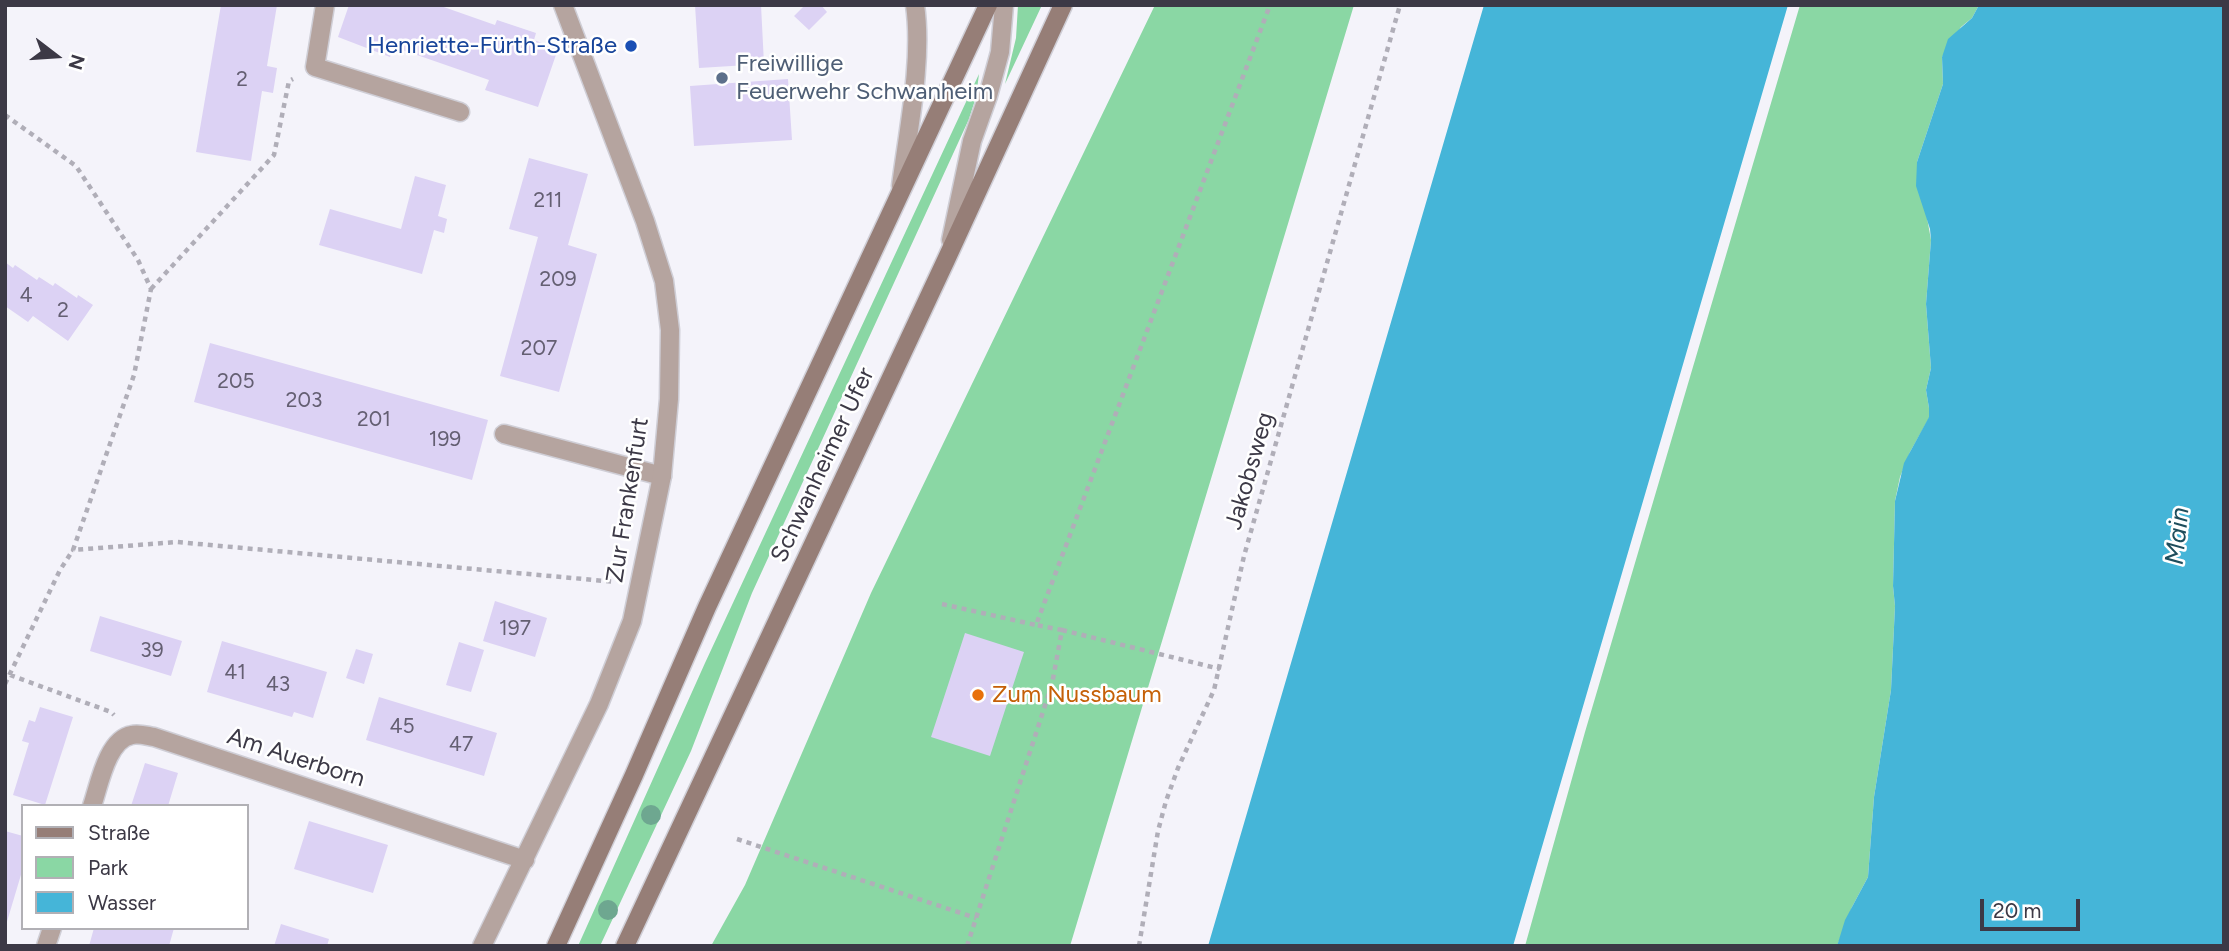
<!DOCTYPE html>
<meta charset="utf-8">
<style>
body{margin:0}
#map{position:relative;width:2229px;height:951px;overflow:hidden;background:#f4f3fa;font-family:Figtree,sans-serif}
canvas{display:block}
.frame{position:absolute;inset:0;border:7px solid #3c3946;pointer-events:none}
.legend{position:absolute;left:21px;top:804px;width:228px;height:126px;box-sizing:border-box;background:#fff;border:2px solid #b1b0b5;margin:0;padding:9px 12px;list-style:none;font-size:21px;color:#3c3946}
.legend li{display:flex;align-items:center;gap:14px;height:35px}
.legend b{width:35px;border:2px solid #b1b0b5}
.north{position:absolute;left:21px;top:21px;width:70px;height:70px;-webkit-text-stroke:5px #fff;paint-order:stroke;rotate:107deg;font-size:19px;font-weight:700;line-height:28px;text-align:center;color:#3c3946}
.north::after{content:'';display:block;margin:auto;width:24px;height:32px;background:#3c3946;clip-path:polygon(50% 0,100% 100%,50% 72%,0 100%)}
.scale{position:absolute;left:1980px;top:899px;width:100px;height:32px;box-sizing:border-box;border:4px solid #3c3946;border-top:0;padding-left:9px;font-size:21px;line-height:24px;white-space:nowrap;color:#3c3946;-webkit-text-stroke:5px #fff;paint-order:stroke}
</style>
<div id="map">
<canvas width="2229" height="951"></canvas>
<div class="frame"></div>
<ul class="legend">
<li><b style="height:9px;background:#967e77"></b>Straße</li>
<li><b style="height:19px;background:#8ad7a4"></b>Park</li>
<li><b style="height:19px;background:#45b5d8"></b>Wasser</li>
</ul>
<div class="north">N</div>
<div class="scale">20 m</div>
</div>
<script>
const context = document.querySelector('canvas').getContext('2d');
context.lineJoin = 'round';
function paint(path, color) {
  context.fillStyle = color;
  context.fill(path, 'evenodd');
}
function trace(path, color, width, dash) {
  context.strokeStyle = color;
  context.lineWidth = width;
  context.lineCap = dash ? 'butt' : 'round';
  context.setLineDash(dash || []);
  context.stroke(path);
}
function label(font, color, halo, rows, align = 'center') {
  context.font = font + ' Figtree,sans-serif';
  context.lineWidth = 5;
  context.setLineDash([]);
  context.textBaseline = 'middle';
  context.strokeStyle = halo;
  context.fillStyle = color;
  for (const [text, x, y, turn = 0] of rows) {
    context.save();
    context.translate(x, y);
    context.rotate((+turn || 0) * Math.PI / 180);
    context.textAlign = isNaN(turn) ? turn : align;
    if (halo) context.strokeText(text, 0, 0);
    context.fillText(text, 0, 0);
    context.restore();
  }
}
paint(new Path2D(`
 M1018 5H1042L1005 84 1016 38Z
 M1155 5H1354L1070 946H711L745 885 871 593Z
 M1800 5H1979L1972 18 1961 27 1942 57 1943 84 1917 162 1931 240 1926 304 1931 368 1926 390 1929 408V418L1910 452 1900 477 1895 501 1893 586 1895 606 1891 690 1874 797 1868 877 1852 907 1837 946H1525L1585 732Z
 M979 74 976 97 969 119 752 593 691 751 600 946H578L705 663Z`), '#8ad7a4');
paint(new Path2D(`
 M1484 5H1788L1513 946H1208Z
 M1979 5H2224V946H1837L1845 920 1868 877 1874 797 1891 690 1895 606 1893 586 1895 501 1904 463 1929 417V408L1926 390 1931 368 1926 304 1931 240 1930 229 1916 186 1917 162 1943 84 1942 57 1948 39 1972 18Z`), '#45b5d8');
paint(new Path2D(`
 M221 5H277L267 66 277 68 273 93 262 91 251 161 196 152Z
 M349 5H438L495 25 497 20 536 33 534 40 558 49 538 107 485 90 489 80 417 55 393 47 390 57 338 37Z
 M695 5H761L764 64 699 68Z
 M805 5H821L827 12 809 30 794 16Z
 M788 79 792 140 694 146 690 86Z
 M529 158 588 174 568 245 597 254 559 392 500 376 538 237 509 229Z
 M415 176 446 185 438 216 447 219 444 233 434 230 422 274 319 245 330 209 401 229Z
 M5 262 13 268 15 265 37 280 39 277 53 286 55 283 77 298 78 295 93 305 68 341 33 316 28 322 5 306Z
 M210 343 488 420 472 480 194 402Z
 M495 601 547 618 535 657 483 641Z
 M100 616 182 641 171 676 90 651Z
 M965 633 1024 652 990 756 931 737Z
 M222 641 327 672 313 718 294 712 292 717 207 692Z
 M459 642 484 650 471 692 446 685Z
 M356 649 373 654 364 684 346 678Z
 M379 697 497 733 484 776 366 740Z
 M40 707 73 717 45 805 13 795 29 743 22 741 29 720 35 722Z
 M145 763 178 773 168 806H131Z
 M309 821 388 845 373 893 294 869Z
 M5 831 23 836V868L6 925Z
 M281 924 329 939 327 946H274Z
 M94 928H174L169 946H89Z`), '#dcd2f4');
const service = new Path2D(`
 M325 5 315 67 460 112
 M504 434 662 476`);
const minor = new Path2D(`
 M92 806C99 786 107 739 132 735 139 733 147 736 154 737L525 860
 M46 946 52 928
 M482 946 599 704 632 621 662 476 669 399 670 330 664 281 645 221 563 5`);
const tertiary = new Path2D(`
 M901 186C908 131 923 60 915 5
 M951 240 972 141 988 96 1000 52 1004 5`);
const secondary = new Path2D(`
 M556 946 634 775 707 607 988 5
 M625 946 946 260 1063 5`);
trace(service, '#cfced6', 21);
trace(minor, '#cfced6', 21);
trace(tertiary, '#cfced6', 21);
trace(secondary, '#cfced6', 21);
trace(new Path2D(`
 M5 115 76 166 138 260 151 289 134 375 73 550 177 542 616 582
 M151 289 274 155 289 81 293 79
 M942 604 1036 625
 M1062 630 1220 669
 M10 675 111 712 114 715
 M5 684 60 570 73 550
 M737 839 976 918
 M967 946 1052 684 1062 630 1036 625 1270 5
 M1139 946 1158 831 1166 801 1178 768 1214 690 1244 556 1400 5`), '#b0aeb8', 4.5, [5, 5]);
trace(service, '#b5a49f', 18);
trace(minor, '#b5a49f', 18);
trace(tertiary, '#b5a49f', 18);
trace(secondary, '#967e77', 18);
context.fillStyle = '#6ea790';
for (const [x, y] of [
 [651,815],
 [608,910]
]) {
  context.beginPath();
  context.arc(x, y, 10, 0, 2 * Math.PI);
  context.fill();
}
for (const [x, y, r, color] of [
 [631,46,7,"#1a4fb4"],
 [722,78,7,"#5c6f8a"],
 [978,695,7,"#e8710a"]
]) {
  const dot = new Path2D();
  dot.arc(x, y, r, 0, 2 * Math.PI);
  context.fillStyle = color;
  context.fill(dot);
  trace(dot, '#fff', 2.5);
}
label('21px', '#645f72', null, [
 ["2",242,80],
 ["211",548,201],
 ["209",558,280],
 ["4",26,296],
 ["2",63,311],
 ["207",539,349],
 ["205",236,382],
 ["203",304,401],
 ["201",374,420],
 ["199",445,440],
 ["197",515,629],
 ["39",152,651],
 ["41",235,673],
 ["43",278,685],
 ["45",402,727],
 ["47",461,745]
]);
label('24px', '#164399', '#fff', [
 ["Henriette-Fürth-Straße",617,46]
], 'right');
label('24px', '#4e5e75', '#fff', [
 ["Freiwillige",736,64],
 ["Feuerwehr Schwanheim",736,92]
], 'left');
label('24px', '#3c3946', '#fff', [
 ["Schwanheimer Ufer",823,465,-65],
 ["Jakobsweg",1250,471,-74],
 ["Zur Frankenfurt",628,500,-81],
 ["Am Auerborn",296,758,18]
]);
label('24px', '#c56008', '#fff', [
 ["Zum Nussbaum",992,695]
], 'left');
label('italic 26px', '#1e4d5c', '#fff', [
 ["Main",2178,536,-84]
]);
</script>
